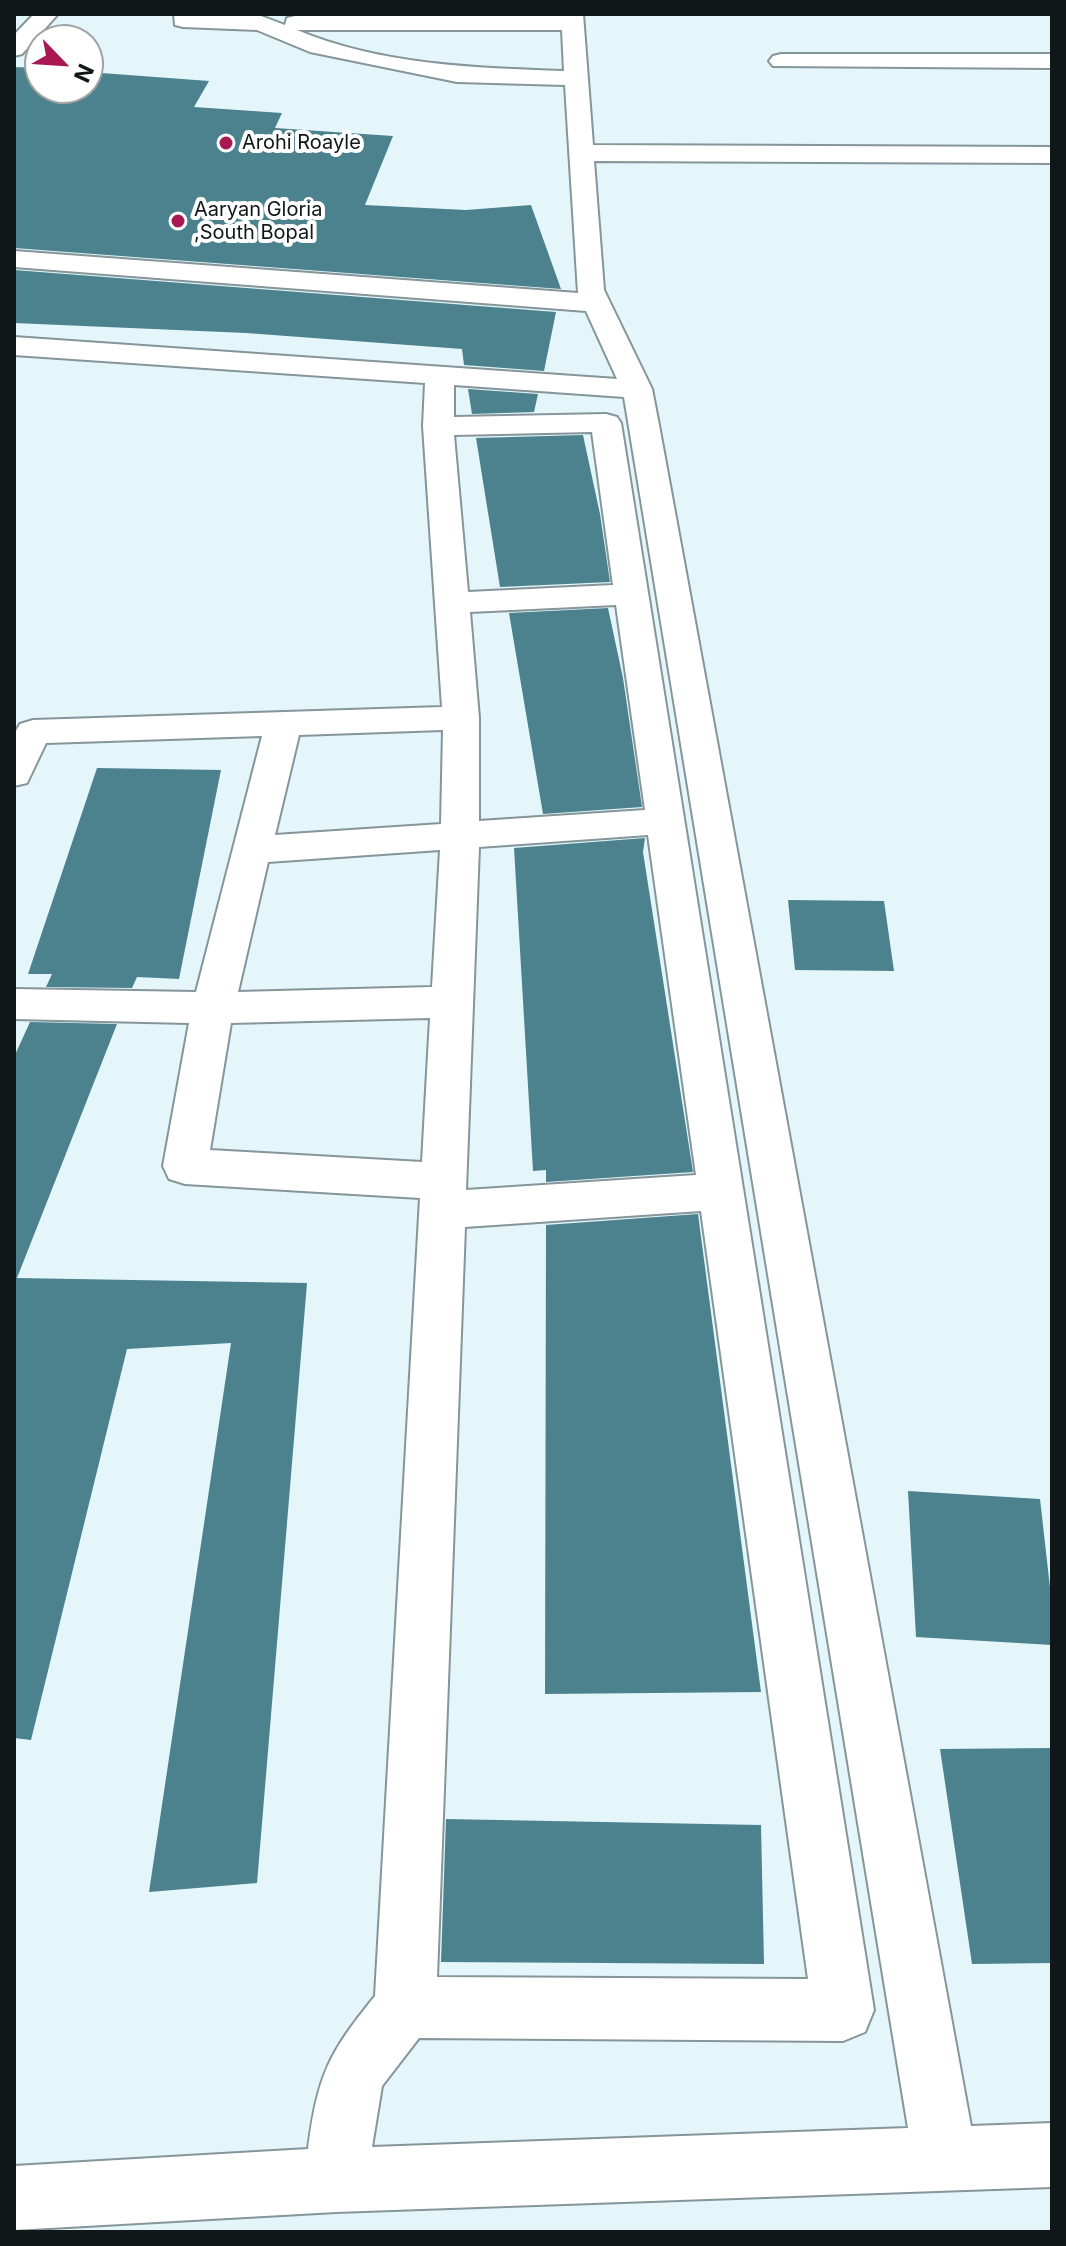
<!DOCTYPE html>
<style>
body{margin:0}
#map{position:relative;width:1066px;height:2246px;overflow:hidden;background:#e4f6fa;font-family:Inter,sans-serif}
canvas{display:block}
.frame{position:absolute;inset:0;border:16px solid #111719;pointer-events:none}
.north{position:absolute;left:24px;top:24px;width:80px;height:80px;box-sizing:border-box;background:#fff;border:2px solid #a0a2a3;border-radius:50%;rotate:115deg;font-size:22px;font-weight:700;line-height:32px;text-align:center;color:#111719}
.north::after{content:'';display:block;margin:auto;width:28px;height:36px;background:#a91853;clip-path:polygon(50% 0,100% 100%,50% 72%,0 100%)}
</style>
<div id="map">
<canvas width="1066" height="2246"></canvas>
<div class="frame"></div>
<div class="north">N</div>
</div>
<script>
const context = document.querySelector('canvas').getContext('2d');
context.lineJoin = 'round';
function paint(path, color) {
  context.fillStyle = color;
  context.fill(path, 'evenodd');
}
function trace(path, color, width, dash) {
  context.strokeStyle = color;
  context.lineWidth = width;
  context.lineCap = dash ? 'butt' : 'round';
  context.setLineDash(dash || []);
  context.stroke(path);
}
function label(font, color, halo, rows, align = 'center') {
  context.font = font + ' Inter,sans-serif';
  context.lineWidth = 8;
  context.setLineDash([]);
  context.textBaseline = 'middle';
  context.strokeStyle = halo;
  context.fillStyle = color;
  for (const [text, x, y, turn = 0] of rows) {
    context.save();
    context.translate(x, y);
    context.rotate((+turn || 0) * Math.PI / 180);
    context.textAlign = isNaN(turn) ? turn : align;
    if (halo) context.strokeText(text, 0, 0);
    context.fillText(text, 0, 0);
    context.restore();
  }
}
paint(new Path2D(`
 M14 67 40 68V88H88V72L209 81 194 107 282 113 275 128 393 136 365 205 466 210 531 205 561 289 14 248Z
 M14 270 556 312 544 371 464 365 462 349 246 333 14 323Z
 M468 389 538 394 534 412 472 414Z
 M583 435 600 514 610 582 500 587 476 438Z
 M608 608 623 678 642 807 543 814 509 613Z
 M97 768 221 770 179 979 137 977 132 988 46 987 52 974H28Z
 M645 838 643 852 693 1172 546 1182V1170L533 1171 514 848Z
 M788 900 884 901 894 971 795 970Z
 M30 1022 117 1024 17 1278 307 1283 257 1883 149 1892 231 1343 127 1349 31 1740 14 1738V1057Z
 M698 1214 761 1692 545 1694 546 1225Z
 M908 1491 1040 1499 1052 1605V1645L916 1637Z
 M1052 1748V1963L972 1964 940 1749Z
 M446 1819 761 1825 764 1964 441 1962Z`), '#4c828e');
const minor = new Path2D(`
 M34 14H58L22 54 14 56V35Z
 M174 14 261 16 285 25 287 18 295 16 583 14 593 145 1052 147V163L594 161 604 290 652 389 659 425 971 2126 1052 2123V2187L336 2212 14 2230V2166L308 2149C318 2075 328 2054 375 1996L420 1198 185 1184 169 1179 163 1166 189 1023 14 1019V989L196 992 262 736 46 743 27 783 14 786V734L20 724 33 720 442 707 423 426 425 383 14 355V337L617 379 586 311 14 267V251L578 293 565 85 457 82 310 52 257 30 183 27 175 25ZM297 30H562L564 71C475 68 381 65 297 30ZM454 385 624 397 908 2128 372 2147 382 2086 419 2038 843 2041 865 2032 874 2010 621 423 617 417 606 414 454 417ZM592 432 613 585 468 592 454 435ZM616 605 645 810 479 821V718L470 612ZM443 730 441 824 275 835 299 735ZM648 835 696 1175 466 1190 479 847ZM440 850 432 987 238 992 268 862ZM430 1018 422 1162 210 1150 231 1023ZM701 1211 808 1979 437 1977 465 1227Z
 M781 54H1052V68L773 66 769 61 773 56Z`);
trace(minor, '#859599', 4);
paint(minor, '#fff');
for (const [x, y, r, color] of [
 [226,143,8,"#a91853"],
 [178,221,8,"#a91853"]
]) {
  const dot = new Path2D();
  dot.arc(x, y, r, 0, 2 * Math.PI);
  context.fillStyle = color;
  context.fill(dot);
  trace(dot, '#fff', 3);
}
label('20px', '#111719', '#fff', [
 ["Arohi Roayle",242,143],
 ["Aaryan Gloria",194,210],
 [",South Bopal",194,233]
], 'left');
</script>
